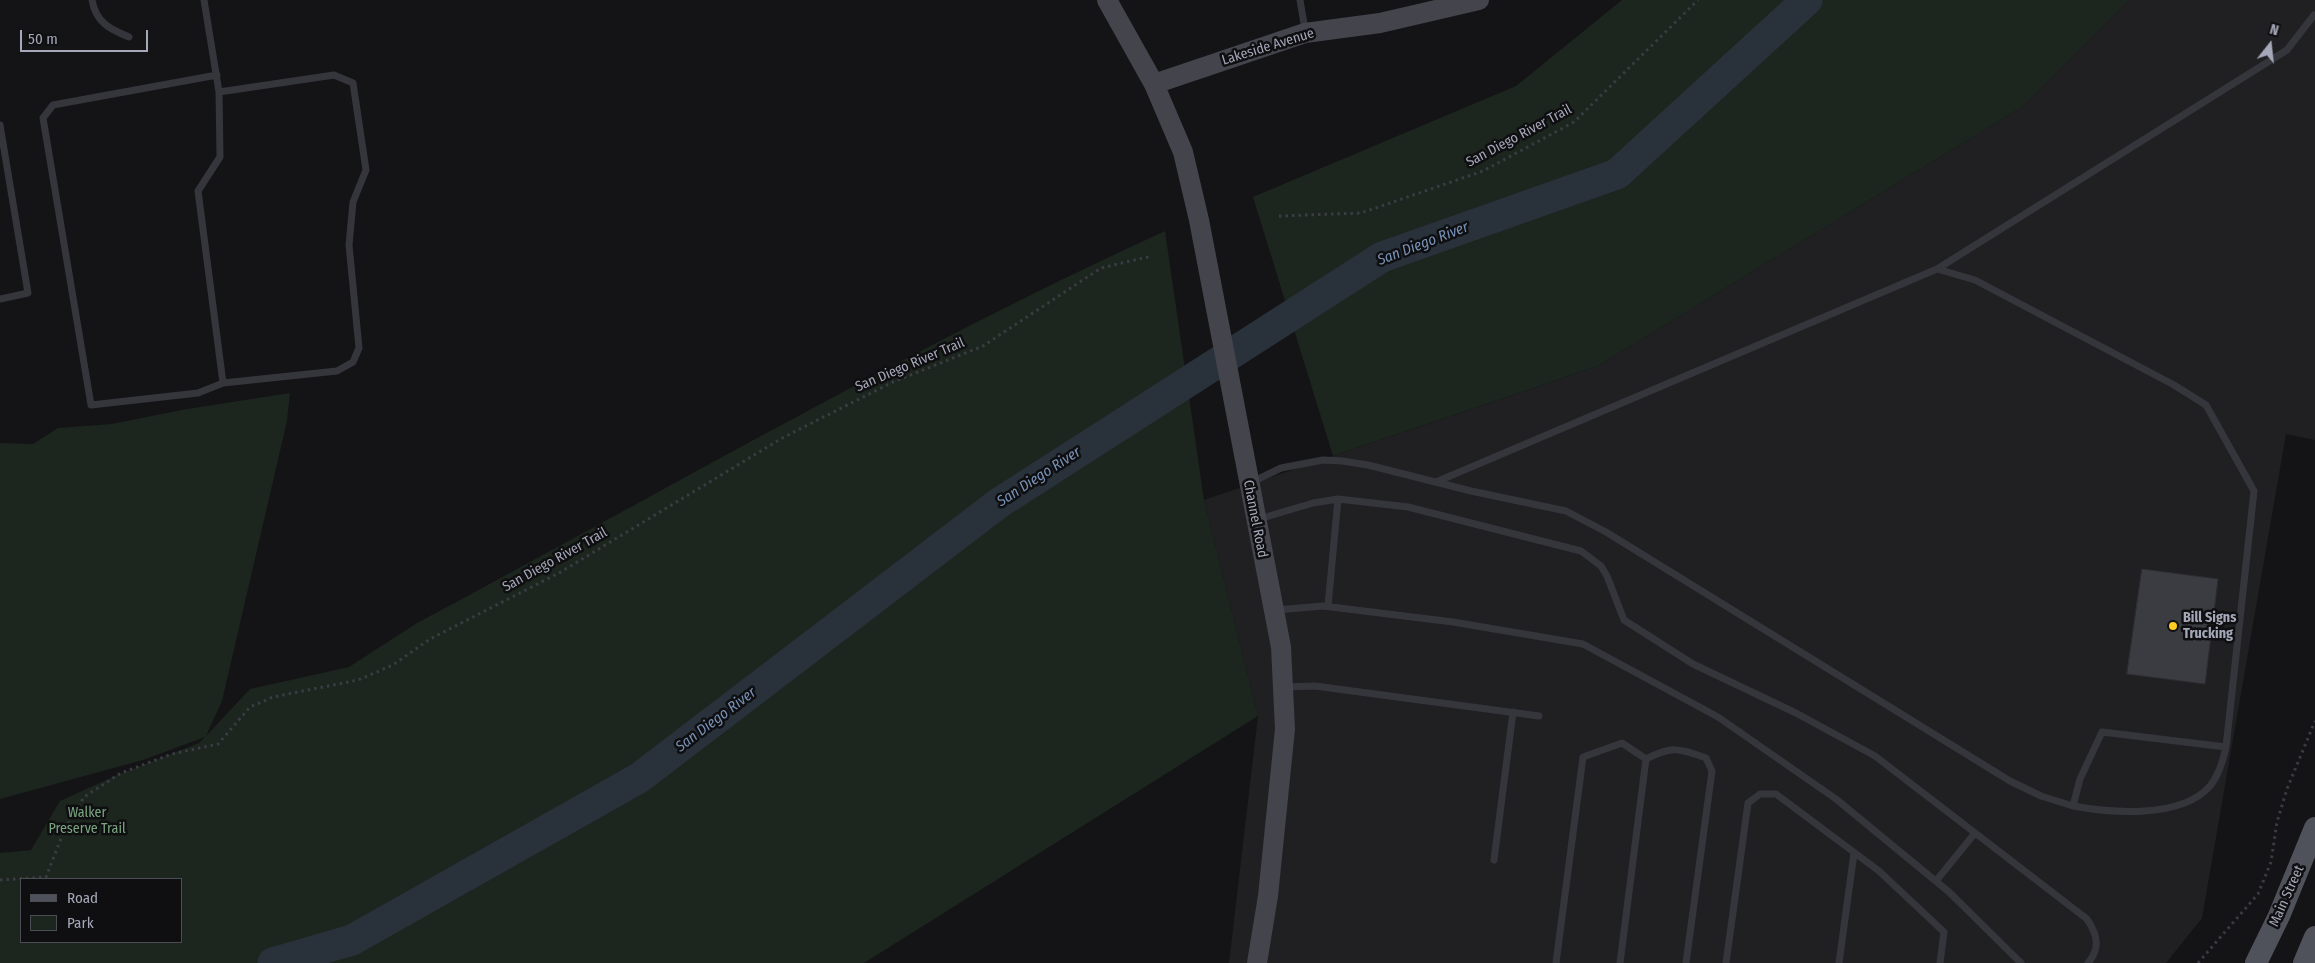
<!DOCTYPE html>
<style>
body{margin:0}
#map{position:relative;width:2315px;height:963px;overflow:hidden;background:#141416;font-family:"Fira Sans Condensed",sans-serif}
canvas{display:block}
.legend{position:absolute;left:20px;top:878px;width:162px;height:65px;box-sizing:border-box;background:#0f0f11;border:1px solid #4b4c54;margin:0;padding:6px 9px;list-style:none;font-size:15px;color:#a5a8b8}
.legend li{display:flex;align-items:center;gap:10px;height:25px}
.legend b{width:25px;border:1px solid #4b4c54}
.north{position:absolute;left:2245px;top:20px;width:50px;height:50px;-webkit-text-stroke:4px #0f0f11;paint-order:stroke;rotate:16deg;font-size:14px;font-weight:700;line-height:20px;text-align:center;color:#a5a8b8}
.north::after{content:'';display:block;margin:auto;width:18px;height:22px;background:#a5a8b8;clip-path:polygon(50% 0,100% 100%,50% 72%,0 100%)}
.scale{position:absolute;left:20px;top:30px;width:128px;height:22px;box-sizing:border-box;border:2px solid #a5a8b8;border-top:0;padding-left:6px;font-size:15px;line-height:18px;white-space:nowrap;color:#a5a8b8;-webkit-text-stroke:4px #0f0f11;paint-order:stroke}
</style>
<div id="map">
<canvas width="2315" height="963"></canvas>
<ul class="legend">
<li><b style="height:6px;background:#50525b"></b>Road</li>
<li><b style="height:14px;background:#1c251e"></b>Park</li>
</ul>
<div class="north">N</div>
<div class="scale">50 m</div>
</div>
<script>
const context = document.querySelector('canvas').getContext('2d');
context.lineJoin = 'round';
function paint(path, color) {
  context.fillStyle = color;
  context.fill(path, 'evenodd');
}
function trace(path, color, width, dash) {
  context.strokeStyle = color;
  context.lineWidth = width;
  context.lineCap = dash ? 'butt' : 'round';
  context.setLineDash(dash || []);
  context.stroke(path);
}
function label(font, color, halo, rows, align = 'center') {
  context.font = font + ' "Fira Sans Condensed",sans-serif';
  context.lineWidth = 5;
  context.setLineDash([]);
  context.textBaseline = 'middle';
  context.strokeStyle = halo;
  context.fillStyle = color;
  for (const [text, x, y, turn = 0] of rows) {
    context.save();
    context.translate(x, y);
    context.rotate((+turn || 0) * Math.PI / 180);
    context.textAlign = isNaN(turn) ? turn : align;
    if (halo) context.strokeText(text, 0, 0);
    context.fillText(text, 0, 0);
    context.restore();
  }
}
paint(new Path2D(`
 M2129 0H2315V440L2286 434 2202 918 2166 963H1229L1258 716 1204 500 1598 366 2022 107Z`), '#202023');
paint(new Path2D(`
 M1622 0H2129L2022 107 1598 366 1333 456 1253 197 1516 86Z
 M1165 231 1204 500 1258 716 864 963H0V853L31 850 60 801 115 776 199 743 205 737 143 760 0 799V443L33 444 58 428 112 424 187 409 290 393 287 421 222 701 206 736 250 689 349 667 417 623C665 491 909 348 1165 231ZM21 879H181V942H21Z`), '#1c251e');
trace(new Path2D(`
 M273 963 352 940 639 778 999 503 1382 257 1617 174 1807 0`), '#29313b', 31);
const building = new Path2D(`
 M2142 569 2218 579 2205 684 2127 674Z`);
paint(building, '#3b3c41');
trace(building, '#2e2e32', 1);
trace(new Path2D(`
 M1279 216 1361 213 1483 171 1574 122 1698 0
 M0 880 46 877 64 831 84 797 121 773 172 754 218 744 250 707 273 697 358 680 393 665 430 639 559 573 784 437 893 382 983 346 1101 268 1152 256
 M2198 963 2258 894 2271 862 2277 822 2287 789 2315 721`), '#3b3c43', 3, [2.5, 4]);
trace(new Path2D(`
 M92 0C96 22 109 29 129 37
 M204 0 219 92 220 157 198 191 223 383 198 393 91 405 43 118 53 105 217 75
 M1300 0 1305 30
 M219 92 334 75 353 83 366 170 353 202 349 245 359 348 353 362 337 371 223 383
 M0 125 28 293 0 299
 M1937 269 2287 50 2314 15
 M1436 482 1937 269 1975 280 2174 385 2206 405 2254 491 2226 747
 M1250 483 1281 468 1323 460 1342 461 1368 465 1471 491 1566 511 1606 532 2010 781 2041 796 2073 806 2080 779 2102 732 2226 747C2223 761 2219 775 2210 786 2181 819 2111 813 2073 806
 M1338 499 1408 507 1581 551 1601 566 1607 576 1624 620 1693 664 1796 713 1875 756 2087 919C2097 934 2101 948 2088 963
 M1259 519 1313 503 1338 499 1328 606
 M1276 610 1323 606 1453 622 1583 644 1718 717 1836 799 1949 892 2021 963
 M1286 687 1315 686 1539 716
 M1494 860 1513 712
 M1936 881 1975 833
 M1556 963 1583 757 1622 743 1646 759
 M1620 963 1646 759C1672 746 1678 748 1706 758L1712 771 1686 963
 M1726 963 1748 803 1760 794H1776L1879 871 1944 932 1940 963
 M1839 963 1854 853`), '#35353c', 7);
trace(new Path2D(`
 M1107 0 1154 84 1183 152 1199 220 1281 647 1285 729 1268 896 1257 963
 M1154 84 1305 33 1380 23 1479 0`), '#43444c', 20);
trace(new Path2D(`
 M2256 963 2279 916 2315 828
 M2304 963 2315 937`), '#50525b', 22);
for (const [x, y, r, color] of [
 [2173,626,5,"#ffcd23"]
]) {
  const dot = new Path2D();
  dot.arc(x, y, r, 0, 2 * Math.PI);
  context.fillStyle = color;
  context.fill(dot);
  trace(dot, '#0f0f11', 2);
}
label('14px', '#a5a8b8', '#0f0f11', [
 ["Lakeside Avenue",1268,47,-17],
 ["San Diego River Trail",1519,136,-28],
 ["San Diego River Trail",910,365,-23],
 ["Channel Road",1255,519,79],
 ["San Diego River Trail",555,560,-29],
 ["Main Street",2287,896,-66]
]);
label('bold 14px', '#a5a8b8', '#0f0f11', [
 ["Bill Signs",2183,618],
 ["Trucking",2183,634]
], 'left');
label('14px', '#7aa581', '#0f0f11', [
 ["Walker",87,813],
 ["Preserve Trail",87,829]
]);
label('italic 15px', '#7892b7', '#0f0f11', [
 ["San Diego River",1423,244,-21],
 ["San Diego River",1039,477,-33],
 ["San Diego River",716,720,-37]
]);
</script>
